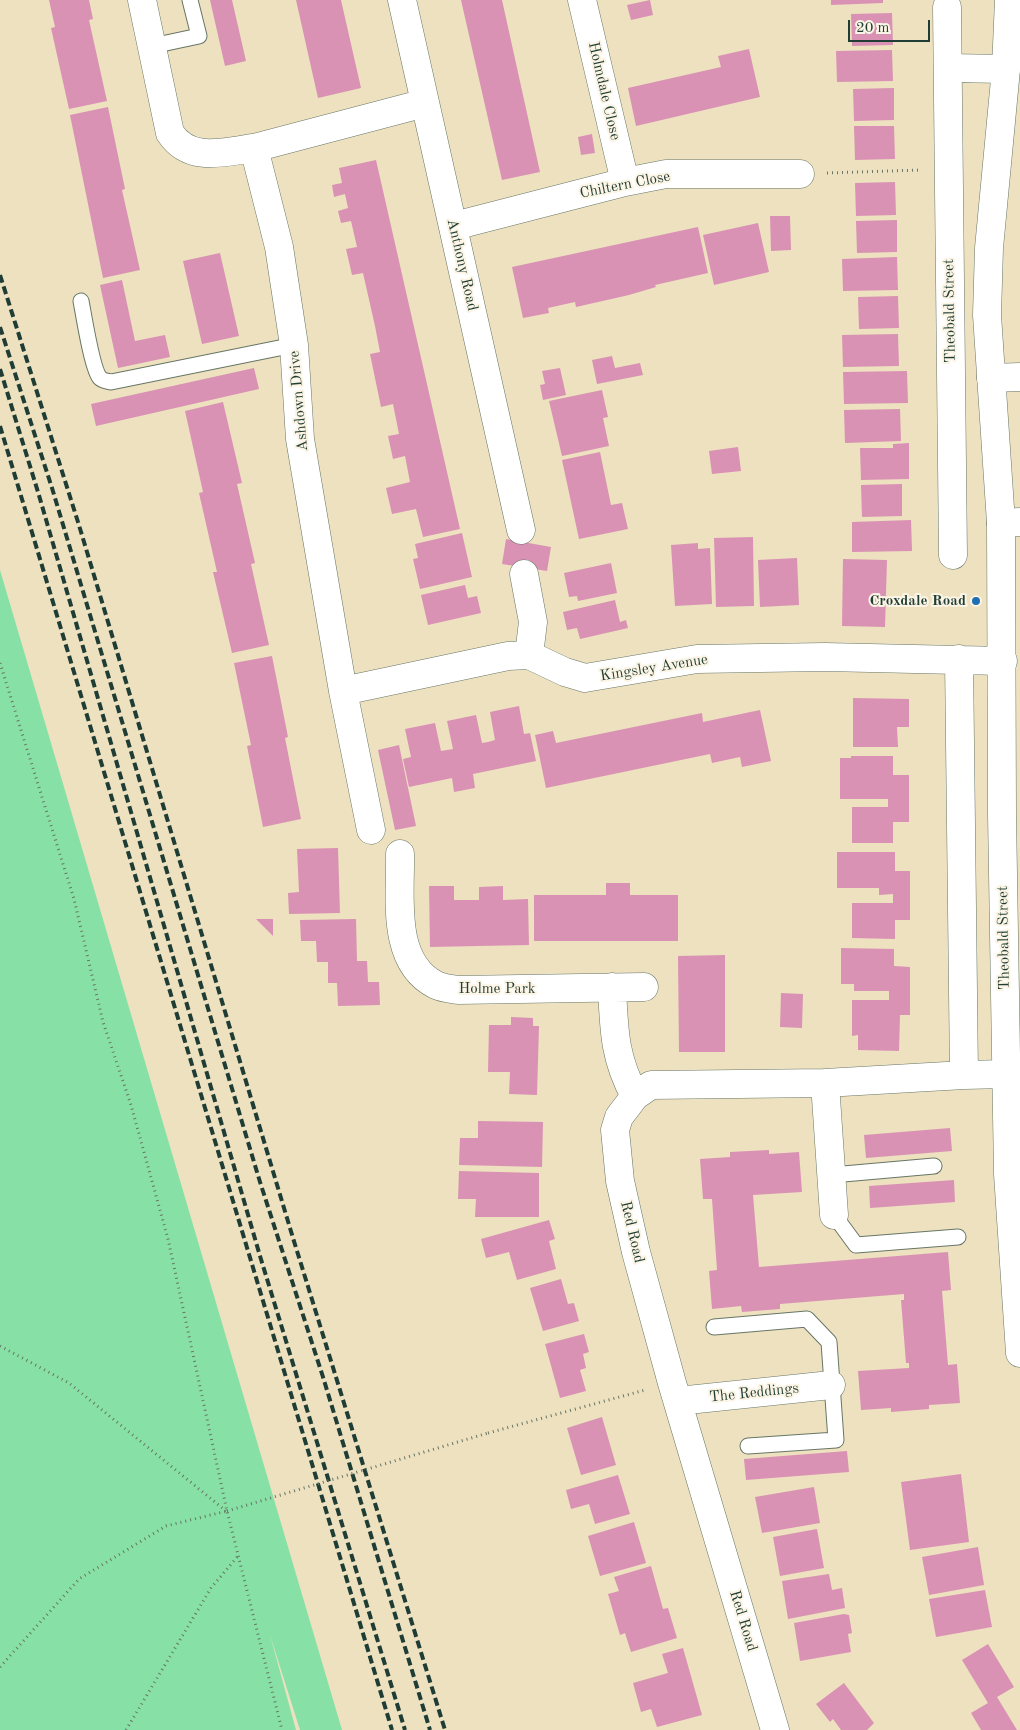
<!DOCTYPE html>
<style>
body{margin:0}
#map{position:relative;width:1020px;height:1730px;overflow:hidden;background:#ede1c0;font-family:"Old Standard TT",serif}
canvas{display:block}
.scale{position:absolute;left:848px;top:20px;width:82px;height:22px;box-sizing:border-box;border:2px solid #1f3d34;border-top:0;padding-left:6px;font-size:15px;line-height:18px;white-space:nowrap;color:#1f3d34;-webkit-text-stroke:4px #fcf5e5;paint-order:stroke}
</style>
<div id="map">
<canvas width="1020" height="1730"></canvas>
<div class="scale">20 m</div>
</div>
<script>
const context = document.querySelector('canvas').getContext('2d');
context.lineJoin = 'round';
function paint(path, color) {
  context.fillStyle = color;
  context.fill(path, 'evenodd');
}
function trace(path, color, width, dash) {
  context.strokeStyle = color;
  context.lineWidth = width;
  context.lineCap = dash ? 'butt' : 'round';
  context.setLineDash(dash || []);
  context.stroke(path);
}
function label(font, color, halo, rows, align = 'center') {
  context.font = font + ' "Old Standard TT",serif';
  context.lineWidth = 4;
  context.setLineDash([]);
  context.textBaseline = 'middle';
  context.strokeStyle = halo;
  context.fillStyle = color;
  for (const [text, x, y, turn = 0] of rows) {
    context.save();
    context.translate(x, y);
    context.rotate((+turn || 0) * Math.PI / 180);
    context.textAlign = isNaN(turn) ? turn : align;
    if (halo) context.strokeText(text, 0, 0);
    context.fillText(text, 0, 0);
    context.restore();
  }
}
paint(new Path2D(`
 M0 570 342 1730H300L270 1635 296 1730H0Z`), '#87e1a6');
paint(new Path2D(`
 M49 0H89L93 19 89 20 107 101 69 109 51 28 55 27Z
 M210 0H232L246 61 225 66Z
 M296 0H341L361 88 318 98Z
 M461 0H502L540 172 502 180Z
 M650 0 653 15 631 20 627 5Z
 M831 0H883V3L831 5Z
 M892 13 893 45 852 46 851 14Z
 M749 49 760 97 636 126 628 88 721 67 718 56Z
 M892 50 893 81 837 82 836 51Z
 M894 88V120L854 121 853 89Z
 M108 107 125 189 122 190 140 270 103 278 70 115Z
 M854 126H894L895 159 855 160Z
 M592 134 595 153 581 155 578 137Z
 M376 160 460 529 423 537 416 509 392 514 386 488 410 482 405 456 393 459 388 436 399 434 393 404 381 407 370 354 380 352 375 326 363 273 352 275 346 249 357 247 351 221 341 223 338 211 348 208 345 194 334 197 332 185 342 183 339 168Z
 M895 182 896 215 856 216 855 183Z
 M770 216H790L791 250 771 251Z
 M897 220V252L857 253 856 221Z
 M758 223 769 272 714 285 703 235Z
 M698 227 708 273 655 285 656 287 629 295 576 307 575 302 548 308 549 313 523 318 512 267Z
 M220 253 239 336 202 344 183 261Z
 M897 257 898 290 843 291 842 259Z
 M122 280 135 341 165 335 170 357 118 368 100 285Z
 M898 296 899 328 859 329 858 297Z
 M898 334 899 366 843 367 842 335Z
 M612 356 615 368 640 363 643 375 597 384 592 360Z
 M254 368 259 389 96 426 91 404Z
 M560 368 566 395 543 400 540 385 545 384 542 371Z
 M907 371 908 403 844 404 843 372Z
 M602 390 608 417 603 418 609 446 562 456 549 401Z
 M223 402 242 483 237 484 255 563 251 564 269 645 232 653 213 572H217L199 493 203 492 185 411Z
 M900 409 901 441 845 443 844 410Z
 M909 443V479L861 480 860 448H893V444Z
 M738 447 741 471 712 474 709 451Z
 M600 452 611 505 622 503 628 529 579 539 562 460Z
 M902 484V516L862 517 861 485Z
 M911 520 912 551 852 552V522Z
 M462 533 472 577 420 589 413 559 418 558 415 544Z
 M753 537 754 606 716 607 714 538Z
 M506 539 551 547 547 571 502 564Z
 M698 543V549L710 548 712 604 675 606 671 545Z
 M797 558 799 605 760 607 758 560Z
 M843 559 887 560 885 627 842 626Z
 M611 563 617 593 578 601 577 596 569 597 564 573Z
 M465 585 468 598 477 596 481 613 428 625 421 595Z
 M615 600 620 622 626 620 628 628 580 639 577 628 567 630 563 612Z
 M272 656 288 737 285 738 301 819 263 827 247 746 251 745 234 663Z
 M853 698 909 699V727H897L898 747H853Z
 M519 706 524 734 530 733 536 761 473 774 475 788 454 792 452 778 409 787 403 759 411 757 405 729 435 723 441 751 453 749 447 721 476 715 482 743 488 742 495 740 490 712Z
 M760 710 771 761 742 767 740 757 712 763 710 754 546 788 535 735 553 731 556 743 702 713 703 722Z
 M399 745 416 826 395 830 378 750Z
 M851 756H893V775H909V822H893V843H852V807H888V799H840V758H851Z
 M338 848 340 913 289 914 288 893 299 892 297 849Z
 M837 852H895V871H910V920H895V939L852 938V903H893V894L879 895V888H837Z
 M606 883H630V895H678V941H534V895H606Z
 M429 886H454V900H479V887L503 886V900L528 899 529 945 430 947Z
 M256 919H273V936Z
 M356 919 357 961H367L368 982H379L380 1005 338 1006 337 983H328V962H317L316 941H301L300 920Z
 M841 948 894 949V966L910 967V1015H900L899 1051 858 1050V1035L852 1036V1000H889V991H854V984H841Z
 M725 955V1052H679L678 956Z
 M781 993 803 994 802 1028 780 1027Z
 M511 1017 533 1018V1026H539L537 1095 509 1094 510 1072H488L489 1025H511Z
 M478 1121 543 1122 542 1167 459 1165 460 1138H478Z
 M950 1128 952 1151 866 1158 864 1135Z
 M769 1150V1154L799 1152 802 1192 753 1195 759 1267 948 1252 951 1290 942 1291 948 1365 957 1364 960 1403 929 1405V1409L891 1412V1408L861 1410 858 1371 909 1368V1363H906L901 1300H904V1294L780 1304V1309L742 1312 741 1306 712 1309 709 1271 717 1270 712 1199H703L700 1159 730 1157V1152Z
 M459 1171 539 1173V1217H475L476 1199H458Z
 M954 1180 955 1202 870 1208 869 1186Z
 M549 1220 555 1239 549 1241 556 1269 517 1280 509 1252 486 1258 481 1239Z
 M561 1279 568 1304 574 1303 579 1321 543 1331 530 1288Z
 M584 1334 589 1352 583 1354 586 1368 580 1370 586 1391 560 1398 545 1344Z
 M602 1417 616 1465 581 1475 567 1428Z
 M847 1451 849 1472 746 1480 744 1459Z
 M961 1474 969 1542 910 1550 901 1482Z
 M618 1475 630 1514 595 1524 589 1504 571 1509 566 1490Z
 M814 1487 820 1523 762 1533 755 1497Z
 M634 1522 646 1563 600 1576 588 1536Z
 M817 1529 824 1568 780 1576 773 1537Z
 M978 1547 984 1585 929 1595 922 1557Z
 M651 1566 663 1609 668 1608 677 1638 631 1652 625 1633 620 1635 608 1594 619 1591 614 1577Z
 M829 1574 832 1590 842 1588 845 1608 788 1619 782 1581Z
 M985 1590 992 1627 936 1637 929 1599Z
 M844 1614 849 1615 852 1633 848 1634 851 1652 800 1661 794 1623Z
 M988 1644 1014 1687 997 1697 1017 1730H981L971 1713 988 1703 962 1660Z
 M683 1648 702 1715 657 1727 651 1709 641 1712 633 1683 668 1673 662 1654Z
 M844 1683 874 1723 867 1730H841L833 1719 830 1722 816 1704Z`), '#d992b3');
const service = new Path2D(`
 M152 46 199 36 190 0
 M81 301C84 316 92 369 100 378 103 381 107 381 111 382L294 345
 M832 1175 934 1166
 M834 1215 856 1245 958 1237
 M714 1327 807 1319 829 1342 836 1440 748 1446`);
const minor = new Path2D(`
 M142 0 170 133C190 163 223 152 254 148
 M402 0 521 530
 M582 0 625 182
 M947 7 953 555
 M948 68 1006 69
 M454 226 625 182 666 174H800
 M991 378 1020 377
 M1001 523 1020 522
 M524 574 533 622 529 655
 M959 659 964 1075
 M343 691 508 656 529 655 565 672 585 678 697 659 825 657 1003 661
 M371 830 343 691 300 439 294 345 279 247 254 148 425 103
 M400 854C401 895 390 962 436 985 442 988 451 989 458 990L644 987
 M612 987C614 1029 614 1058 635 1096
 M825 1083 834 1215
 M678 1401 831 1385
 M775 1730 672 1383 636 1252 620 1181 615 1130 619 1117 635 1096 651 1085 825 1083 964 1075 1006 1074`);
const tertiary = new Path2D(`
 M1009 0 1006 69 989 248 987 315 1001 523 1002 814 1008 1174 1020 1353`);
trace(service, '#677665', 17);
trace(minor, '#677665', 29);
trace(tertiary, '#677665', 29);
trace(new Path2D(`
 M827 173 921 170
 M0 663 74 899 103 1022 131 1105 168 1239 227 1511 282 1730
 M0 1346 69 1383 226 1511
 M488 1433 645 1390
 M0 1667 79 1579 166 1526 227 1511
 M126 1730 211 1588 238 1556`), '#677665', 3, [1, 4]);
trace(service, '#fff', 15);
trace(minor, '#fff', 28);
trace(tertiary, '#fff', 28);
trace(new Path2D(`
 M0 275 78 522 293 1238 445 1730
 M0 327 52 488 260 1182 323 1377 430 1730
 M0 369 38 492 260 1256 405 1730
 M0 426 392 1730`), '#1f3d34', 4, [8, 4]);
trace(new Path2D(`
 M227 1511 488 1433`), '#677665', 3, [1, 4]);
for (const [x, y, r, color] of [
 [976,601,5,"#1f6fb2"]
]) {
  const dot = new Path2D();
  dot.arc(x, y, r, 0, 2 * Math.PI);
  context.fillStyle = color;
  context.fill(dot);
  trace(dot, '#fcf5e5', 2);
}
label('15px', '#1f3d34', '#fcf5e5', [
 ["Holmdale Close",604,91,77],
 ["Chiltern Close",625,185,-11],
 ["Anthony Road",462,265,77],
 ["Theobald Street",950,311,-91],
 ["Ashdown Drive",299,401,-95],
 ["Kingsley Avenue",654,668,-9],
 ["Theobald Street",1004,938,-91],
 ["Holme Park",497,989],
 ["Red Road",632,1232,77],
 ["The Reddings",754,1393,-6],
 ["Red Road",743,1621,73]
]);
label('bold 15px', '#1f3d34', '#fcf5e5', [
 ["Croxdale Road",966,601]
], 'right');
</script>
